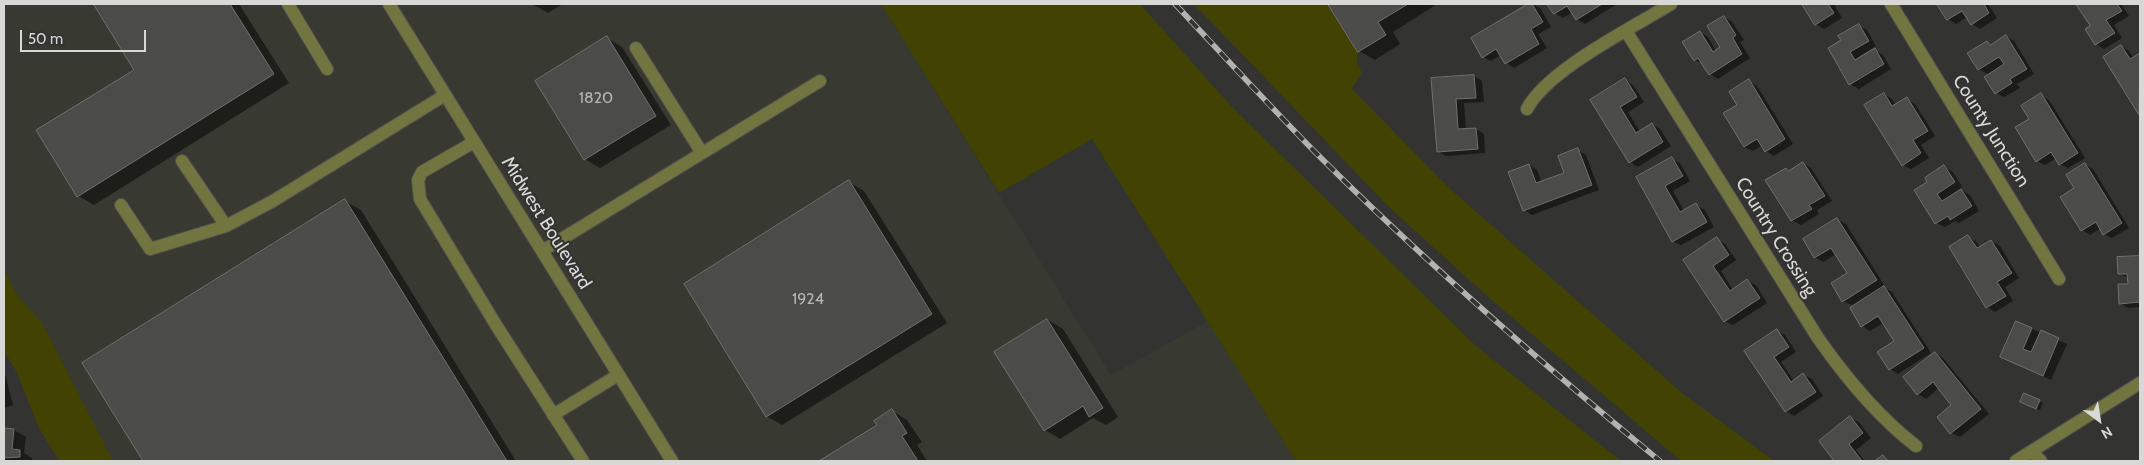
<!DOCTYPE html>
<style>
body{margin:0}
#map{position:relative;width:2144px;height:465px;overflow:hidden;background:#333331;font-family:Cabin,sans-serif}
canvas{display:block}
.frame{position:absolute;inset:0;border:5px solid #d8d8d6;pointer-events:none}
.north{position:absolute;left:2074px;top:395px;width:50px;height:50px;-webkit-text-stroke:4px #333331;paint-order:stroke;rotate:149deg;font-size:14px;font-weight:700;line-height:20px;text-align:center;color:#d8d8d6}
.north::after{content:'';display:block;margin:auto;width:18px;height:22px;background:#d8d8d6;clip-path:polygon(50% 0,100% 100%,50% 72%,0 100%)}
.scale{position:absolute;left:20px;top:30px;width:126px;height:22px;box-sizing:border-box;border:2px solid #d8d8d6;border-top:0;padding-left:6px;font-size:15px;line-height:18px;white-space:nowrap;color:#d8d8d6;-webkit-text-stroke:4px #333331;paint-order:stroke}
</style>
<div id="map">
<canvas width="2144" height="465"></canvas>
<div class="frame"></div>
<div class="north">N</div>
<div class="scale">50 m</div>
</div>
<script>
const context = document.querySelector('canvas').getContext('2d');
context.lineJoin = 'round';
function paint(path, color) {
  context.fillStyle = color;
  context.fill(path, 'evenodd');
}
function trace(path, color, width, dash) {
  context.strokeStyle = color;
  context.lineWidth = width;
  context.lineCap = dash ? 'butt' : 'round';
  context.setLineDash(dash || []);
  context.stroke(path);
}
function label(font, color, halo, rows, align = 'center') {
  context.font = font + ' Cabin,sans-serif';
  context.lineWidth = 4;
  context.setLineDash([]);
  context.textBaseline = 'middle';
  context.strokeStyle = halo;
  context.fillStyle = color;
  for (const [text, x, y, turn = 0] of rows) {
    context.save();
    context.translate(x, y);
    context.rotate((+turn || 0) * Math.PI / 180);
    context.textAlign = isNaN(turn) ? turn : align;
    if (halo) context.strokeText(text, 0, 0);
    context.fillText(text, 0, 0);
    context.restore();
  }
}
paint(new Path2D(`
 M4 4H881L1111 375 1208 321 1296 461H87L4 326Z`), '#383930');
paint(new Path2D(`
 M881 4H1140L1232 107 1476 346 1621 461H1296L1092 139 999 193Z
 M1194 4H1328L1358 52 1357 63 1362 73 1352 88 1357 94 1447 186 1682 393 1774 461H1681L1486 295 1388 206Z
 M4 270 16 293 42 323 113 461H59L39 428 16 371 4 351Z`), '#424303');
paint(new Path2D(`
 M98 4H239L289 83 94 205 78 196 136 70 96 5Z
 M532 4H563L548 13Z
 M1330 4H1437L1393 32 1400 44 1375 60 1359 51Z
 M1531 4 1540 8 1551 27 1538 34 1547 48 1514 68 1506 63 1501 55 1491 61 1483 57 1472 39Z
 M1548 4H1617L1585 24 1577 19 1573 12 1563 18 1555 13Z
 M1803 4H1834L1842 18 1824 29 1816 24Z
 M1939 4H1988L1997 18 1980 29 1972 24 1967 17 1956 24 1948 19Z
 M2075 4H2121L2129 16 2114 25 2122 38 2104 49 2096 44 2087 30 2092 27 2078 4Z
 M1724 17 1732 22 1744 40 1740 42 1750 58 1718 79 1710 74 1704 64 1695 60 1700 32 1708 37 1716 51 1722 48Z
 M1859 26 1867 30 1876 46 1858 57 1859 59 1875 50 1883 55 1891 69 1859 89 1850 84 1842 40Z
 M2006 36 2014 41 2034 74 2017 84 2020 88 2004 97 1996 93 1989 75 1979 69 1969 54 1987 43 1991 45Z
 M607 38 622 47 671 125 600 168 585 159Z
 M2121 46 2129 51 2134 58 2140 54V114L2104 57Z
 M1474 76 1482 81 1484 102 1464 103 1466 130 1476 129 1484 134 1485 153 1446 156 1438 151 1433 80Z
 M1625 80 1633 85 1644 102 1628 112 1640 132 1652 124 1660 129 1671 146 1638 167 1630 162 1592 101Z
 M1749 81 1757 86 1793 144 1774 156 1766 151 1763 145 1753 151 1744 147 1738 105Z
 M1884 94 1892 99 1896 105 1907 99 1915 104 1935 136 1921 145 1929 158 1911 169 1903 165Z
 M2041 95 2049 100 2085 158 2068 168 2060 164 2057 158 2045 165 2037 161 2031 119Z
 M1578 150 1586 155 1599 190 1532 215 1524 210 1529 165 1537 170 1542 183 1566 174Z
 M1672 159 1680 163 1690 181 1673 191 1684 211 1696 205 1705 210 1714 227 1681 245 1672 241 1638 178Z
 M1803 163 1811 168 1832 201 1817 210 1819 214 1801 225 1792 220 1767 180 1786 169 1790 171Z
 M2085 164 2093 169 2129 228 2112 238 2104 234 2101 228 2090 235 2082 230 2076 189Z
 M1944 167 1953 172 1962 187 1959 189 1970 195 1979 211 1959 223 1955 221 1945 227 1936 223 1928 182Z
 M849 182 864 191 947 323 782 425 766 416Z
 M345 201 361 210 516 461H144L84 363Z
 M1837 219 1846 224 1884 285 1882 286 1892 292 1931 353 1898 374 1890 369 1895 342 1883 323 1870 331 1862 326 1868 295 1852 305 1843 301 1849 273 1836 254 1823 262 1815 257Z
 M1968 237 1977 242 1980 248 1991 241 2000 246 2019 278 2005 287 2013 301 1995 312 1987 307Z
 M1717 239 1725 244 1736 260 1721 271 1733 290 1747 281 1756 285 1767 303 1733 325 1724 321 1685 260Z
 M2140 257V307L2128 308 2120 303 2129 285 2128 278 2119 273V259Z
 M1048 320 1063 329 1118 417 1106 425 1093 418 1060 439 1045 430Z
 M2016 322 2067 344 2051 380 2001 357Z
 M1777 331 1785 335 1796 352 1781 362 1794 381 1803 375 1812 379 1823 396 1794 416 1786 411 1746 352Z
 M1935 353 1943 358 1989 414 1960 437 1951 433 1953 405 1939 388 1926 399 1918 394Z
 M4 370 13 405 4 408Z
 M2025 394 2043 403 2040 410 2025 404Z
 M892 411 907 420 922 442 917 445 927 461H822L878 426Z
 M1850 418 1859 422 1871 438 1856 450 1865 461H1836L1820 441Z
 M4 429 14 430 26 437 24 453 32 458V461H4Z`), '#0007');
const building = new Path2D(`
 M96 4H230L274 74 77 197 36 130 134 70 94 5Z
 M1328 4H1408L1378 22 1386 35 1358 52Z
 M1528 4H1532L1543 22 1531 29 1539 44 1505 64 1496 49 1482 58 1471 38Z
 M1547 4H1602L1576 20 1567 6 1554 14Z
 M1802 4H1828L1834 13 1815 25Z
 M1937 4H1984L1989 13 1971 25 1962 11 1947 20Z
 M2076 4H2117L2122 11 2106 20 2115 33 2095 45 2085 29 2090 26Z
 M1724 16 1736 35 1733 38 1742 54 1709 75 1698 58 1694 61 1682 42 1700 31 1713 52 1720 47 1707 26Z
 M1859 24 1869 41 1850 52 1855 60 1875 48 1884 64 1849 85 1828 48 1841 40 1838 36Z
 M2006 35 2027 69 2010 79 2012 83 1995 94 1984 77 2004 64 1999 57 1978 70 1967 53 1987 41 1990 45Z
 M607 36 656 116 584 160 535 81Z
 M2121 45 2130 59 2140 53 2139 115 2103 57Z
 M1474 75 1476 98 1456 99 1458 129 1476 128 1478 149 1437 152 1431 78Z
 M1625 78 1637 97 1620 107 1636 133 1652 123 1663 142 1629 163 1590 100Z
 M1749 79 1785 139 1765 152 1757 139 1744 147 1723 113 1737 105 1729 92Z
 M1884 93 1892 106 1907 97 1928 131 1913 140 1921 153 1902 166 1864 105Z
 M2041 93 2078 153 2059 165 2051 152 2036 162 2015 127 2029 119 2021 106Z
 M1578 148 1592 185 1523 211 1508 172 1529 164 1536 183 1564 173 1558 156Z
 M1672 157 1683 176 1665 186 1680 212 1696 203 1707 222 1672 242 1636 177Z
 M1803 162 1825 196 1809 205 1812 209 1791 221 1765 180 1786 168 1788 171Z
 M2085 163 2122 223 2103 235 2096 222 2081 231 2060 197 2074 188 2066 175Z
 M1944 165 1955 182 1937 194 1942 201 1961 189 1972 206 1950 220 1948 216 1935 224 1914 190 1927 182 1925 178Z
 M849 180 932 314 766 417 684 284Z
 M345 199 507 461H143L82 363Z
 M1837 218 1877 280 1842 302 1831 283 1847 273 1831 248 1814 258 1803 239Z
 M1968 235 1977 248 1991 240 2012 273 1997 282 2006 296 1986 308 1949 247Z
 M1717 237 1729 255 1713 266 1730 291 1747 279 1760 298 1724 322 1683 260Z
 M2140 256V302L2119 304 2118 284H2128L2127 274H2118L2117 257Z
 M1884 286 1924 348 1889 370 1877 352 1894 341 1878 316 1861 327 1850 308Z
 M1047 319 1103 408 1089 417 1083 406 1044 431 994 352Z
 M2016 321 2032 328 2023 349 2031 352 2041 330 2059 338 2043 376 2000 357Z
 M1777 329 1789 347 1774 357 1791 382 1803 373 1816 392 1785 412 1744 351Z
 M1935 352 1981 409 1950 434 1937 417 1951 405 1933 382 1917 395 1903 377Z
 M2024 393 2040 400 2036 409 2020 402Z
 M892 409 907 433 902 436 918 461H819L877 425 874 421Z
 M1850 416 1863 433 1849 444 1862 461H1834L1819 441Z
 M4 428 14 429 12 449 20 450V457L4 458Z
 M1883 455 1888 461H1875Z`);
paint(building, '#4b4c49');
trace(building, '#70706e', 1);
const minor = new Path2D(`
 M288 4 327 69
 M389 4 672 461
 M1891 4 2059 279
 M1626 31 1818 338C1846 378 1877 416 1916 446
 M636 48 702 153
 M1527 109C1547 70 1632 28 1671 4
 M474 142 422 172 418 180 420 199 496 325 583 461
 M182 161 226 226
 M121 205 150 249 226 226 273 201 445 95
 M542 251 820 81
 M553 415 618 375
 M2032 452 2041 461
 M2016 461 2140 383`);
trace(minor, '#51514f', 14);
trace(minor, '#72753f', 12);
const rail = new Path2D(`
 M1175 4C1221 53 1266 102 1313 150 1423 260 1540 362 1660 461`);
trace(rail, '#b2b2b0', 5.5);
trace(rail, '#333331', 4, [11]);
label('16px', '#b5b5b3', null, [
 ["1820",596,98],
 ["1924",808,299]
]);
label('19px', '#d8d8d6', '#333331', [
 ["County Junction",1991,131,58],
 ["Midwest Boulevard",546,223,58],
 ["Country Crossing",1776,237,58]
]);
</script>
